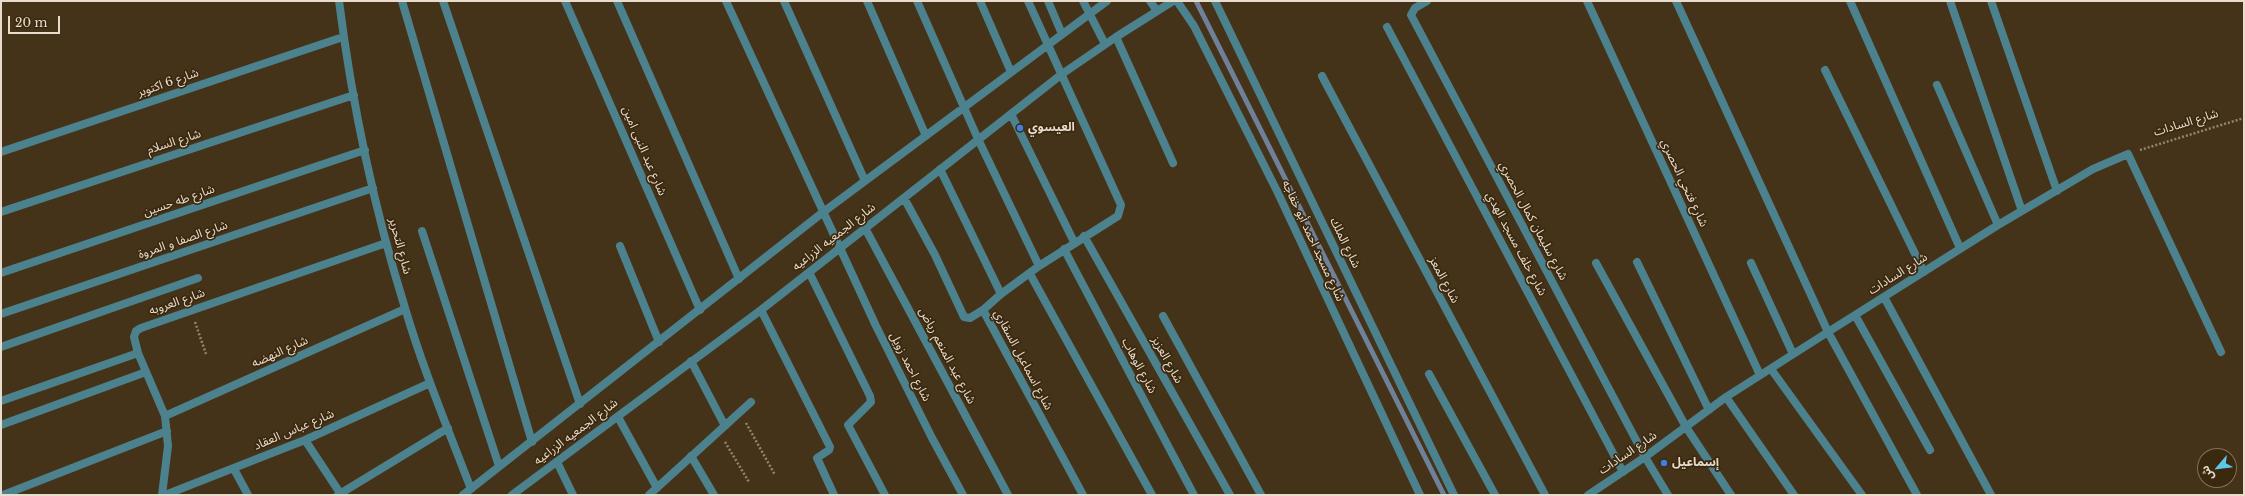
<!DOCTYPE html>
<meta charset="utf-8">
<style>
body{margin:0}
#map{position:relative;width:2245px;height:496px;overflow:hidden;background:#453319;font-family:"Libre Baskerville","Noto Sans Arabic",serif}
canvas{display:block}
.frame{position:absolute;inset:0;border:2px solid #e8dccd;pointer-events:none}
.north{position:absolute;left:2197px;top:448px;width:40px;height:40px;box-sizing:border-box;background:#3b290f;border:1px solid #80715b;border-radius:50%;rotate:242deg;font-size:11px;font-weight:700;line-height:16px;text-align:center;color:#e8dccd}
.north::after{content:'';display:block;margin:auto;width:14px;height:18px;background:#5cc7e8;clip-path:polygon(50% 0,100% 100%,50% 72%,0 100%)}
.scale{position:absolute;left:8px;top:16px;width:52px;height:18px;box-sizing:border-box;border:2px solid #e8dccd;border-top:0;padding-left:5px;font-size:12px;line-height:14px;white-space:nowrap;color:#e8dccd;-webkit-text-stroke:3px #3b290f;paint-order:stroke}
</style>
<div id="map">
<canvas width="2245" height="496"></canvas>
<div class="frame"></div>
<div class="north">ش</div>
<div class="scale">20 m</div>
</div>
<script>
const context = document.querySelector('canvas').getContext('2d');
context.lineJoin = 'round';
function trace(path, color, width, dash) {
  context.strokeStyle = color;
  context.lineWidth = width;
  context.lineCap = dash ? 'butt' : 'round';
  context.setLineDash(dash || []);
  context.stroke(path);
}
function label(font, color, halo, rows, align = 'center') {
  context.font = font + ' "Libre Baskerville","Noto Sans Arabic",serif';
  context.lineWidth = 3.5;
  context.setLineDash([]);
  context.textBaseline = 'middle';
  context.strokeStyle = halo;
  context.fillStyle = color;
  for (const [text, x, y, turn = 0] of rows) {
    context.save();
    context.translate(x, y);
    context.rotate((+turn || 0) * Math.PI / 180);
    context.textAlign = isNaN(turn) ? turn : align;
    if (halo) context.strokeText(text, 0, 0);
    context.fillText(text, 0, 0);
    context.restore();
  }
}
trace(new Path2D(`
 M1196 1 1444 495`), '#6e8198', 5);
trace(new Path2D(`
 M2140 150 2244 118
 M195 322 206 354
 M746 423 775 475
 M725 442 749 482`), '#948570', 2.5, [2, 2]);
trace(new Path2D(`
 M339 1C352 104 374 208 405 308 423 369 448 429 471 489
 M402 1 532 442
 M443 1 580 404
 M565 1 700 310
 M617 1 739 279
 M726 1 876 326 932 438 963 495
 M784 1 865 181
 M867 1 926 136
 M917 1 978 139 1039 266
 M980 1 1011 72
 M1048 1 1062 34
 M1083 1 1105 44
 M1150 1 1157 11
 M1177 1 1194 26 1277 191 1420 495
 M1215 1 1454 495
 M1427 1 1415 8 1411 15 1645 457 1668 495
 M1587 1 1760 375
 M1676 1 1828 332 1917 495
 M1850 1 1960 248
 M1950 1 2022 211
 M1991 1 2057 191
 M1387 27 1623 472
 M1116 37 1173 163
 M1825 70 1924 272
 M1322 76 1545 495
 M1937 85 1998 225
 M1011 114 1074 242
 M1 152 343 37
 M940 169 1001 294
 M904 198 935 255 964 317 970 318 983 310 1083 495
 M1 212 354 95
 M865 228 1008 495
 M422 231 499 466
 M1084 236 1230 495
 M620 246 659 342
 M1064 249 1194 495
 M1637 262 1709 410
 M1596 263 1686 427 1731 495
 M1751 263 1793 354
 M809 272 870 396 871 402 848 425 885 495
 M1 273 365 150
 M1030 274 1152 495
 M1884 297 1991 495
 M761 310 830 447 829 450 817 458 834 495
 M983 310 1001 294 1039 266 1118 216 1121 205 1028 1
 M1 314 373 188
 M1855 315 1930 450
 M1163 316 1261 495
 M1 347 198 278
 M138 353 165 416 168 446 162 495
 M691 361 725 426
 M1771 369 1862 495
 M1429 374 1495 495
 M1726 397 1794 495
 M1 401 138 353 134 337 136 331 141 328 386 243
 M165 416 405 309
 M618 417 657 488
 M1 425 146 372
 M305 440 340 493
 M691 456 714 495
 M557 462 573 495
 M234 469 248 495
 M3 495 167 431
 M165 495 305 440 430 383
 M338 495 448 428
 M463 495 822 213 1107 1
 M512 495 761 310 1062 74 1116 37 1173 1
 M649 495 751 402
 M1588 495 1645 457 1726 397 1828 332 1998 225 2093 169 2128 154 2221 352`), '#4c828e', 8);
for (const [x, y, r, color] of [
 [1020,128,4,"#3f7fe0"],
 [1664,463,4,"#3f7fe0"]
]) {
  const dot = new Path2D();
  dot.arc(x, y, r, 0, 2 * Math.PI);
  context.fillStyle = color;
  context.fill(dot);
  trace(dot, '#3b290f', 1.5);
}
label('12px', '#e8dccd', '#3b290f', [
 ["شارع 6 اكتوبر",168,83,-19],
 ["شارع السادات",2186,123,-17],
 ["شارع السلام",174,142,-18],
 ["شارع عبد النبى امين",644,151,67],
 ["شارع فتحي الحصري",1684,183,65],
 ["شارع طه حسين",179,201,-19],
 ["شارع سليمان كمال الحصري",1533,221,62],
 ["شارع الجمعيه الزراعيه",834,237,-38],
 ["شارع الصفا و المروة",183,240,-19],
 ["شارع مسجد احمد أبو خفاجه",1313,241,65],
 ["شارع الملك",1345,243,64],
 ["شارع خلف مسجد الهدي",1516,244,62],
 ["شارع التحرير",400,246,75],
 ["شارع السادات",1898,274,-32],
 ["شارع المعز",1444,280,62],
 ["شارع العروبه",177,302,-19],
 ["شارع النهضه",280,352,-24],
 ["شارع عبد المنعم رياض",947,356,62],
 ["شارع اسماعيل السقاري",1023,360,62],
 ["شارع العزيز",1167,360,61],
 ["شارع الوهاب",1139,366,62],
 ["شارع احمد زويل",910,367,63],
 ["شارع عباس العقاد",294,430,-23],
 ["شارع الجمعيه الزراعيه",576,432,-37],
 ["شارع السادات",1628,453,-34]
]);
label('bold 12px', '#e8dccd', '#3b290f', [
 ["العيسوي",1028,128],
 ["إسماعيل",1672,463]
], 'left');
</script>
